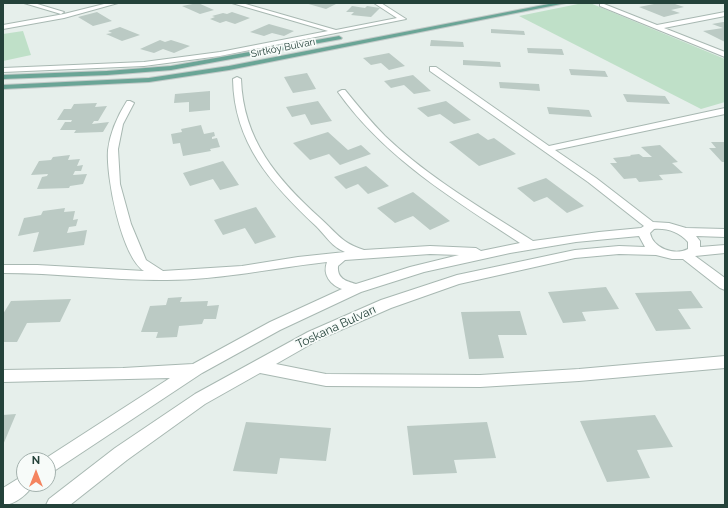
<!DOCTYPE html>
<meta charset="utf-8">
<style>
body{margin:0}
#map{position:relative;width:728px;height:508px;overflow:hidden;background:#e6efeb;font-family:Raleway,sans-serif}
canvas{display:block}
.frame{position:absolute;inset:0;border:4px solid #24423a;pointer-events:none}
.north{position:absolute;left:16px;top:452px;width:40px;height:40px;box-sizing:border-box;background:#f7fbf9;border:1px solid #a3b1ad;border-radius:50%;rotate:0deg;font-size:11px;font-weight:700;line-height:16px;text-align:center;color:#24423a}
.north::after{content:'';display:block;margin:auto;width:14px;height:18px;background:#f4845f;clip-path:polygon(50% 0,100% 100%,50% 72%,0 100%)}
</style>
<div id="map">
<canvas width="728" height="508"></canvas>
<div class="frame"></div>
<div class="north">N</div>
</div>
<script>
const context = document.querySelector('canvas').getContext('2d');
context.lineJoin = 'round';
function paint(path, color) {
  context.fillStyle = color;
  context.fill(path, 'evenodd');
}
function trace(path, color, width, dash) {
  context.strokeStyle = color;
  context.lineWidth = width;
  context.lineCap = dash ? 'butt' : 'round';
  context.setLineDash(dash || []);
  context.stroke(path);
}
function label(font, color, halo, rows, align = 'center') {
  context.font = font + ' Raleway,sans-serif';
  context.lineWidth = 3.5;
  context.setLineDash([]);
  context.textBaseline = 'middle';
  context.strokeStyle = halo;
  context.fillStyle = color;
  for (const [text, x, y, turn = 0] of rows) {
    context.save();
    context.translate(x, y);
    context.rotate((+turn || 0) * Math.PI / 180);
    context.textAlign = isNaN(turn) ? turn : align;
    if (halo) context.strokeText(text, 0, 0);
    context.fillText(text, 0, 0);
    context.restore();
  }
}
paint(new Path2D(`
 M583 3H590L725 59V102L701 109 519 16Z
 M23 31 31 55 3 61V34Z`), '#bfe0c8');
paint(new Path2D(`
 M198 3 214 10 200 14 182 6Z
 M305 3H338L326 9Z
 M659 3H672L684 7 671 10 680 13 664 17 639 7Z
 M352 6 365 8 367 6 380 8 371 17 351 15 354 12H346Z
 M97 12 112 21 93 26 78 17Z
 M232 12 250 18 235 24 226 21 220 23 210 19 215 17 212 16 223 13 227 14Z
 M723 22H725V42L703 31 723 28 712 24Z
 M269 24 294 31 284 36 272 33 264 36 250 32Z
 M120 27 140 35 122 41 106 34 112 33 108 31Z
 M491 29 524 31 525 35 491 33Z
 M160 40 165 42 171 40 190 46 174 53 163 49 154 53 140 49Z
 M431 40 463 42 464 47 430 46Z
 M527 48 562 49 564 55 528 53Z
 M389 53 405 66 389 70 381 63 371 65 363 58Z
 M463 60 500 62 501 67 463 65Z
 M569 69 605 71 608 77 571 75Z
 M307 73 316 89 293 93 284 77Z
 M413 75 431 91 414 94 404 85 391 88 384 81Z
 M499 82 539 84 540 91 500 88Z
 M210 91V110L189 112V102L174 103 175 94Z
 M623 94 665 96 670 104 627 102Z
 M318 101 332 121 311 125 305 114 292 117 286 107Z
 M446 101 471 120 454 124 440 114 428 117 417 108Z
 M97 103 95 107 107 106 98 121H94L92 124 109 122 103 132 74 133 76 130H60L65 122H71L72 120H57L64 109H71L74 104Z
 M547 107 589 110 592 117 549 114Z
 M201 125 204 134 214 132 215 136 212 137V139L217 138 220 147 210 149 211 151 183 156 180 143 173 144 171 134 182 132 181 129Z
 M328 132 348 150 361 145 371 154 340 165 329 154 310 160 293 143Z
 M478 133 488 140 494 138 516 154 479 166 449 142Z
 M711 142H725V162H722L709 148H716Z
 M660 145 678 162 672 163 683 173 659 175 663 180 639 182 636 178 624 179 610 163H617L613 158 631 156 630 155 639 154 643 157H652L641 147Z
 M70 155 68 160 80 159 77 166 83 165 81 171H75L73 175 87 174 83 184 70 186 69 188 37 189 42 177 47 176 48 174 31 175 39 161 51 160 53 157Z
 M223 161 239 185 220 190 213 179 190 186 183 173Z
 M366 166 389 186 368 194 358 184 346 189 334 177Z
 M546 178 584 206 567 213 547 197 534 202 517 188Z
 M413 192 450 221 430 230 413 216 395 223 377 208Z
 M256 207 276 237 255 244 245 228 223 235 214 220Z
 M65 208 64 212 75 211 73 220 78 219 76 226 69 227 67 233 87 230 84 245 33 252 39 232 18 236 24 218 41 215 43 211Z
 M606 287 619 309 582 312 586 321 563 323 548 292Z
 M691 291 703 308 678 309 691 329 656 331 635 293Z
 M182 297 180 302 208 301 207 306 219 305 216 319H204L202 324 179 326 177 337 156 338 158 332H141L150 306 166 305 168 298Z
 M71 299 60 322 27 323 17 342H3V314L11 301Z
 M520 311 527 335H498L504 358 469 359 461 312Z
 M16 414 3 445V415Z
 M655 415 673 447 637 450 650 478 607 482 580 421Z
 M246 422 331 428 326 461 280 458 277 474 233 471Z
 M487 422 496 458 454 460 457 473 413 475 407 426Z`), '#bbcac4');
const minor = new Path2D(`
 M24 3H34L64 12 61 14Z
 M108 3H118L64 18 3 29V25L64 14Z
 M232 3H242L336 30 397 18 374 3H381L406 19 220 56 144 66 3 72V68L144 62 220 52 328 31Z
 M600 4H604L657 25 725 12V16L664 28 725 52V57L600 6Z
 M430 67H436L549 146 725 108V114L555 150 596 178 653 222 669 223 686 228 725 229V237L696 236 700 241V247L725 245V253L695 256 725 278V290L720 288 683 259H672L656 255 619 254 575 258 459 284 391 308 318 340 276 364 326 374 480 375 579 369 725 356V368L579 381 480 387 326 386 260 373 205 404 127 460 70 505H46L49 499 115 448 195 394 308 332 381 300 457 275 575 250 619 246 645 247 639 236 576 242 510 253 424 272 361 292 280 330 202 373 48 475V460H43L170 378 3 382V370L123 368 193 364 270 322 342 289C331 285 322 275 327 262 272 268 216 281 161 280 108 280 56 273 3 273V265H37L144 271C121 256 106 176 108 150 110 133 118 115 127 101H130L134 103 123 124 118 149 120 184 131 224 146 260 163 271 242 266 298 257 345 252C332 247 326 236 316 226 271 184 234 143 233 79L237 77 241 79C243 140 277 179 320 218 338 234 340 242 364 250L430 246 476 248 481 251 520 243C453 199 385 158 338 92L342 90H345C358 106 371 122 385 136 429 178 483 209 533 241L599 232 641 228 644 226 588 182 430 71ZM654 229C667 228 679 232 688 242V249C674 256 653 248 650 233ZM430 254 459 255 410 267 356 284C345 281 337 278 338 266L345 260Z
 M24 475V484H33C29 494 14 505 3 505V488Z`);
const major = new Path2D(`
 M554 3H566L229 70 149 82 3 89V85L149 78 229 66Z
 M339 36 342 38 341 39 171 70 107 75 3 79V75L107 71 171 66Z`);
trace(minor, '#a8b8b2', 2);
trace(major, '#c2cac8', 2);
paint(minor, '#fff');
paint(major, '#6aa596');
label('10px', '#24423a', '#f7fbf9', [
 ["Sırtköy Bulvarı",283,48,-11]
]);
label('12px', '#24423a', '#f7fbf9', [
 ["Toskana Bulvarı",336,327,-25]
]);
</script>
